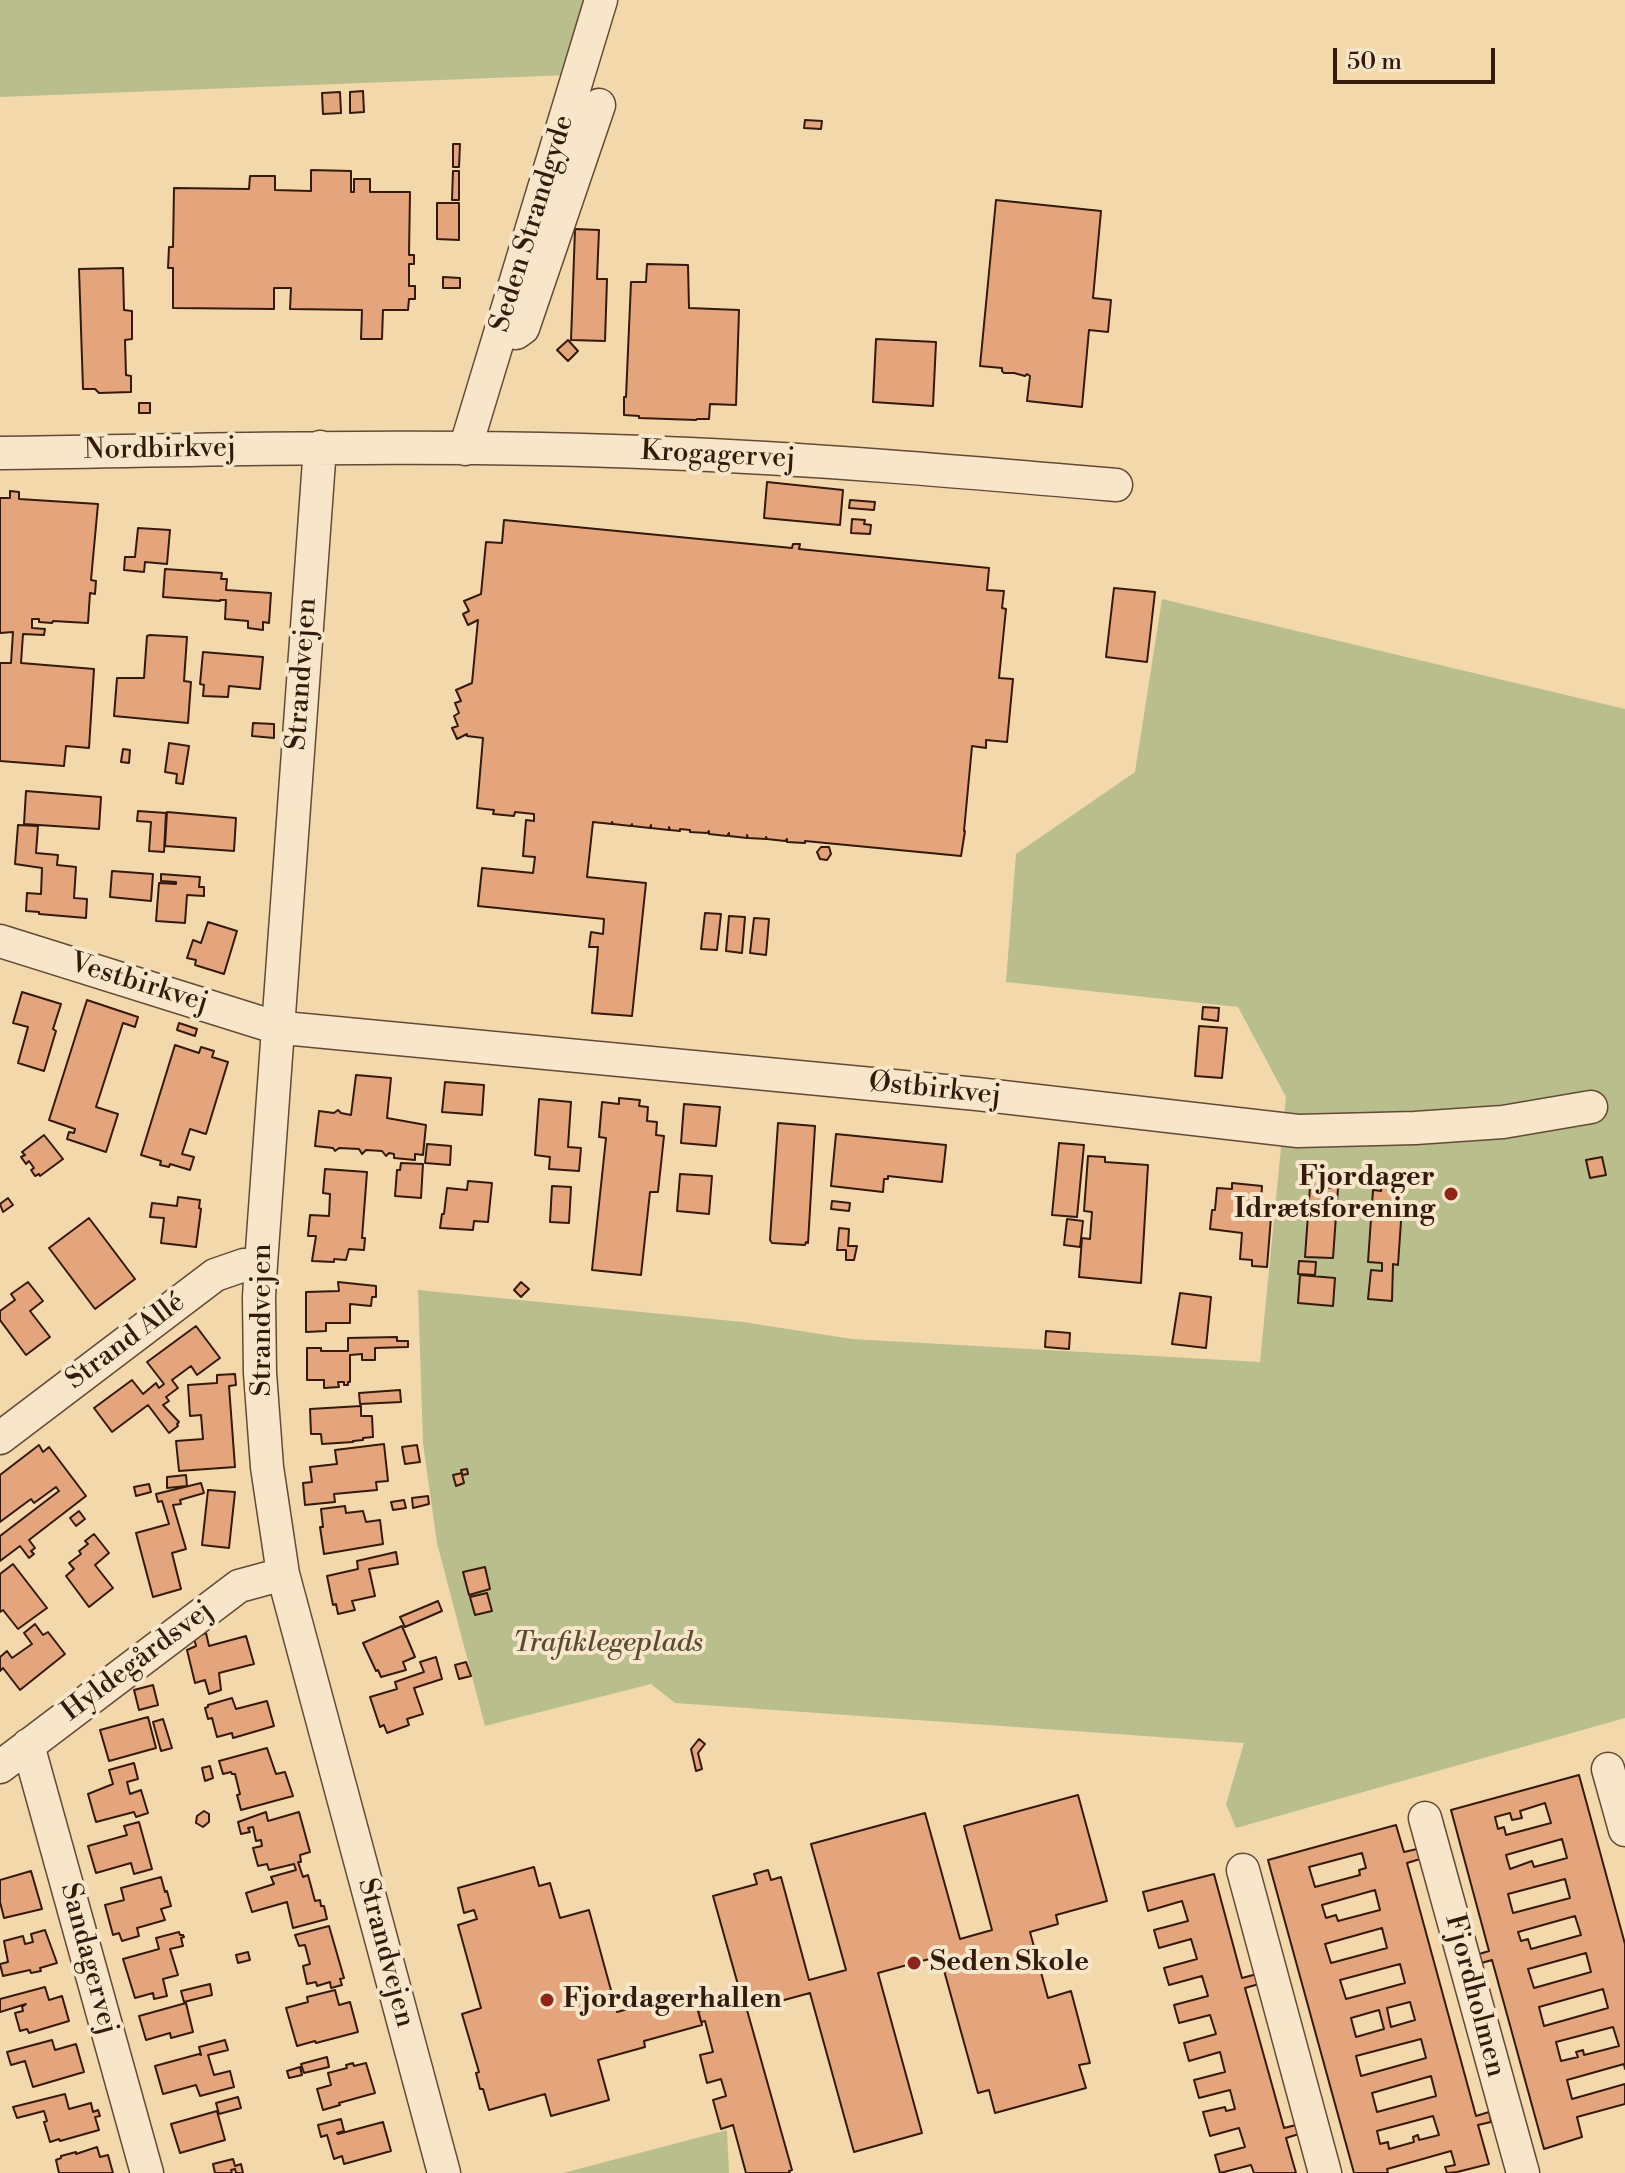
<!DOCTYPE html>
<meta charset="utf-8">
<style>
body{margin:0}
#map{position:relative;width:1625px;height:2173px;overflow:hidden;background:#f3d8ac;font-family:"Libre Bodoni",serif}
canvas{display:block}
.scale{position:absolute;left:1333px;top:48px;width:162px;height:36px;box-sizing:border-box;border:4px solid #34190c;border-top:0;padding-left:10px;font-size:24px;line-height:28px;white-space:nowrap;color:#34190c;-webkit-text-stroke:6px #f7e6c9;paint-order:stroke}
</style>
<div id="map">
<canvas width="1625" height="2173"></canvas>
<div class="scale">50 m</div>
</div>
<script>
const context = document.querySelector('canvas').getContext('2d');
context.lineJoin = 'round';
function paint(path, color) {
  context.fillStyle = color;
  context.fill(path, 'evenodd');
}
function trace(path, color, width, dash) {
  context.strokeStyle = color;
  context.lineWidth = width;
  context.lineCap = dash ? 'butt' : 'round';
  context.setLineDash(dash || []);
  context.stroke(path);
}
function label(font, color, halo, rows, align = 'center') {
  context.font = font + ' "Libre Bodoni",serif';
  context.lineWidth = 8;
  context.setLineDash([]);
  context.textBaseline = 'middle';
  context.strokeStyle = halo;
  context.fillStyle = color;
  for (const [text, x, y, turn = 0] of rows) {
    context.save();
    context.translate(x, y);
    context.rotate((+turn || 0) * Math.PI / 180);
    context.textAlign = isNaN(turn) ? turn : align;
    if (halo) context.strokeText(text, 0, 0);
    context.fillText(text, 0, 0);
    context.restore();
  }
}
paint(new Path2D(`
 M0 0H592L570 75 0 97Z
 M1162 599 1625 709V1718L1236 1828 1226 1804 1244 1743 675 1703 651 1684 485 1726 437 1543 423 1443 418 1290 743 1322 852 1339 1260 1362 1286 1097 1238 1007 1006 982 1016 854 1135 772Z
 M727 2130 729 2173H563Z`), '#b8bf8c');
const building = new Path2D(`
 M363 91 364 112 350 113V92Z
 M340 92 341 113 323 114 322 93Z
 M805 120 822 121 821 129 804 128Z
 M453 144H460L459 167H453Z
 M311 170 351 171V192H354V179H370V192H410L409 255H414V264H409V286H415V299H409L408 310H383L382 339H361L362 310 290 309 291 288H274V309L173 308V268H168L169 247H173L174 188 249 189 250 176H275V190L311 191Z
 M453 171H459V200H452Z
 M996 200 1101 211 1093 298 1111 300 1108 332 1089 330 1082 407 1027 401 1030 376 1027 374 1025 376 1014 373H1004L1002 371V368L980 366Z
 M437 203H459V240L437 239Z
 M575 229 599 230 597 279H607L605 341 571 340Z
 M647 264 688 265 689 308 739 310 736 405 710 404 709 419H697L696 420 639 418V416L624 415V397H626L631 282H646Z
 M123 268 124 310 132 311V339L125 340 126 375 131 376V392L99 393 95 389H83L79 269Z
 M443 277 460 278V288H443Z
 M876 339 936 342 933 406 873 402Z
 M568 340 578 351 568 361 557 350Z
 M139 403H150V413H139Z
 M767 482 843 490 840 525 764 518Z
 M10 491 19 492V499L98 504 91 580 96 581 95 594 90 593 88 623 53 621 52 623 39 622V619H32V628L45 629 44 635 23 634 21 663 94 669 89 748 66 746 64 766 0 761V663H11L13 632 0 633V498H10Z
 M850 500 875 502 874 510 849 508Z
 M852 519 865 520 864 524 871 525 870 534 851 533Z
 M504 520 792 548 793 544H800L799 549 989 568 987 590 1004 591 1002 608 1006 609 999 678 1013 679 1007 742 986 740V748L972 746 964 831H965L961 856 805 841V843L787 842V839L785 841 767 839 766 837V839L748 838 747 835V838L729 836V833L727 836 709 834V831L707 833 690 832V830L680 829V831L670 830 669 827V830L651 828V825L650 828 632 826V824L631 826 613 824 612 822V824L593 822 587 877 646 883 632 1016 592 1013 598 947H589L591 932 603 934 604 919 478 906 482 868 533 873 535 857 523 856 526 820 534 821V814L515 812 514 816 493 814 494 810 477 808 483 738 467 736V734L457 739 452 728 458 726 454 716 459 713 455 703 461 701 456 690 472 683 478 620 468 625 463 614 469 611 464 601 481 594 486 542 502 543Z
 M138 528 170 530 167 564 145 562 144 572 124 570 125 557H135Z
 M165 569 222 573 221 579H227L226 590 271 593 269 623 263 622V630L248 628V621L225 619 226 600H220V601L163 597Z
 M1114 588 1155 592 1147 662 1106 657Z
 M150 635 187 637 184 681 191 682 188 723 114 716 117 678H144L147 636Z
 M203 652 263 657 260 689 229 686 228 697 203 696 204 685 200 684Z
 M253 723 274 724V738L252 736Z
 M169 743 189 746 183 784 176 783 177 774 165 772Z
 M123 749 130 750 129 763 121 762Z
 M26 791 101 797 99 829 24 824Z
 M138 811 166 813 164 852 149 851 151 822 137 821Z
 M167 812 236 818 234 851 165 846Z
 M18 825 38 826 36 853 58 855 57 865 76 867 74 898 87 899 86 918 39 914V912L26 911 27 893 41 894 42 868 15 864Z
 M821 847H829L831 854 827 860 820 859 817 852Z
 M112 871 153 874 151 901 110 897Z
 M161 874 200 877 199 887H204V896L187 895 185 923 156 921 159 883 176 884V882L161 881Z
 M705 913 721 914 717 950 701 949Z
 M729 916 745 917 742 953 726 951Z
 M754 918 769 919 766 955 750 953Z
 M208 922 237 931 224 974 195 965 196 960 187 958 193 940 201 943Z
 M22 992 61 1004 53 1029 56 1031 44 1071 18 1063 28 1027 13 1023Z
 M87 1000 138 1017 135 1027 123 1023 96 1107 118 1114 106 1152 67 1139 69 1132 74 1133 75 1129 49 1120Z
 M1203 1007 1219 1008 1218 1021 1202 1019Z
 M179 1023 197 1029 195 1036 177 1030Z
 M1199 1026 1227 1028 1222 1078 1195 1076Z
 M175 1045 199 1053 201 1047 214 1051 212 1057 228 1062 206 1134 190 1129 182 1154 194 1157 190 1170 170 1164 169 1167 160 1165 161 1161 141 1155Z
 M356 1075 391 1078 387 1118 426 1125 423 1155 415 1154V1160L394 1158V1154L389 1153 386 1156 382 1151 366 1150 362 1154 359 1149 339 1148 335 1151 333 1148 315 1146 319 1111 334 1113 338 1110 341 1113 351 1115Z
 M445 1082 484 1085 482 1115 442 1112Z
 M619 1098 640 1100 639 1106 648 1107 647 1121 657 1122 656 1135 664 1136 658 1192H650L641 1275 592 1270 606 1138 599 1137 602 1102 619 1104Z
 M539 1099 571 1102 568 1147 581 1148 579 1171 549 1169 550 1157 535 1155Z
 M684 1104 720 1107 716 1146 681 1143Z
 M778 1123 815 1126 808 1243 806 1242 805 1245 772 1243 770 1240Z
 M836 1134 946 1145 942 1182 888 1176V1179H884L883 1192 831 1186Z
 M44 1135 63 1159 40 1176 39 1174 35 1176 31 1170 34 1168 29 1161 26 1164 21 1157 25 1155 22 1152Z
 M1059 1143 1084 1145 1077 1217 1052 1215Z
 M427 1144 451 1146 450 1165 425 1163Z
 M1088 1156 1105 1157V1162L1148 1165 1141 1283 1079 1277 1082 1238 1090 1239 1092 1212 1084 1211Z
 M1602 1157 1606 1175 1590 1178 1586 1160Z
 M401 1163 423 1164 421 1198 395 1196 397 1170H400Z
 M325 1169 367 1172 362 1238H365L364 1250 349 1249 346 1260 334 1259V1262L312 1261 316 1236H308L310 1215 329 1216 330 1194 323 1193Z
 M680 1174 712 1176 709 1214 677 1211Z
 M1382 1178 1400 1180 1399 1192H1403L1398 1265 1393 1264 1392 1301 1368 1299 1371 1270 1382 1271V1263L1368 1262 1373 1190 1381 1191Z
 M468 1181 492 1183 488 1222 474 1221 473 1230 440 1228 442 1214H444L447 1188 467 1190Z
 M1232 1183 1262 1186 1260 1216 1271 1217 1267 1267 1252 1266V1260L1240 1259 1242 1233 1210 1229 1212 1210H1215L1217 1188 1232 1189Z
 M552 1186 571 1187 569 1223 550 1222Z
 M1310 1187 1338 1188 1333 1258 1305 1257Z
 M178 1197 200 1200 199 1208 201 1209 196 1247 161 1243 164 1218 150 1217 152 1203 177 1206Z
 M8 1198 13 1205 3 1212 0 1204Z
 M832 1201 850 1203 849 1211 831 1209Z
 M89 1218 135 1279 95 1309 49 1248Z
 M1067 1219 1083 1221 1080 1247 1064 1245Z
 M839 1228 849 1229 848 1246H857L854 1260H846V1250H837Z
 M1299 1261 1316 1262 1315 1275 1298 1274Z
 M1300 1275 1335 1278 1333 1306 1298 1303Z
 M28 1282 43 1301 30 1311 50 1337 26 1355 0 1320V1311L15 1300 11 1294Z
 M338 1282 376 1286V1297H372L371 1306 350 1304V1323H326V1331L306 1332V1292L339 1291Z
 M521 1282 529 1289 521 1297 514 1290Z
 M1180 1293 1211 1297 1206 1348 1172 1344Z
 M196 1326 220 1358 197 1375 191 1366 172 1380 178 1388 166 1397 169 1401 163 1405 179 1422 177 1424 178 1426 169 1433 148 1405 112 1432 94 1408 132 1380 143 1394 156 1383 159 1388 164 1384 147 1362Z
 M1046 1331 1070 1333 1069 1349 1045 1347Z
 M397 1337V1341H408V1347L375 1348V1360H362V1354L350 1355V1382H348V1385H344V1382H338L339 1387 324 1388V1380H307V1348H321V1351H348V1338Z
 M235 1374 236 1385 229 1386 235 1467 179 1471 176 1441 203 1439 201 1415 190 1416 188 1385 217 1383V1375Z
 M400 1390 401 1402 360 1404 359 1393Z
 M361 1406V1416H372L373 1437 363 1438V1440L353 1441V1442L322 1444 321 1434H311L310 1409Z
 M384 1444 388 1481 376 1482 377 1490 334 1494 335 1502 305 1505 303 1483 312 1482 310 1467 337 1464 335 1450Z
 M39 1445 43 1452 49 1447 86 1496 29 1540 35 1548 31 1551 34 1554 29 1558 20 1546 0 1561V1536L59 1491 56 1487 34 1503 31 1499 0 1522V1475Z
 M417 1445 420 1462 405 1464 402 1447Z
 M467 1469 468 1474 462 1475 464 1483 456 1486 453 1475 462 1473 461 1470Z
 M186 1475 187 1486 167 1488V1477Z
 M201 1483 204 1493 180 1500 181 1504 173 1505 186 1549 172 1553 181 1589 153 1597 136 1533 169 1524 162 1501 158 1502 156 1494Z
 M149 1484 151 1492 136 1496 134 1487Z
 M208 1490 235 1492 229 1548 202 1545Z
 M428 1496 429 1504 413 1508 412 1498Z
 M404 1500 406 1508 393 1510 391 1502Z
 M345 1506 346 1513 363 1511 366 1522 380 1520 383 1544 324 1554 320 1527H323L321 1509Z
 M79 1511 85 1519 76 1526 70 1518Z
 M94 1534 109 1553 95 1565 113 1588 89 1607 66 1576 74 1569 69 1563 81 1554 79 1551 88 1544 85 1541Z
 M396 1552 398 1564 369 1569 375 1596 352 1601 355 1610 338 1614 336 1604 333 1605 327 1576 358 1569 357 1561Z
 M13 1564 47 1608 18 1629 3 1610 0 1612V1574Z
 M485 1567 490 1589 469 1595 463 1572Z
 M487 1593 492 1611 475 1615 470 1597Z
 M438 1601 442 1611 405 1627 400 1617Z
 M35 1624 43 1635 48 1632 65 1654 20 1690 3 1668 0 1671V1657L7 1651 12 1658 32 1644 24 1633Z
 M402 1626 415 1657 403 1662 406 1670 381 1677 378 1670 376 1671 363 1643Z
 M206 1633 209 1646 246 1636 254 1664 219 1673 221 1690 209 1694 205 1680 195 1683 187 1650 196 1646 194 1638Z
 M436 1657 442 1679 414 1688 423 1714 407 1719 409 1725 387 1733 384 1725 380 1727 370 1697 397 1689 395 1682 424 1672 420 1662Z
 M466 1662 471 1676 459 1679 455 1665Z
 M153 1685 158 1705 139 1710 134 1690Z
 M232 1698 236 1709 267 1701 274 1726 233 1738 232 1733 217 1737 212 1718 208 1719 205 1708 208 1707V1705Z
 M148 1717 156 1748 109 1761 100 1730Z
 M163 1719 172 1748 161 1751 153 1722Z
 M699 1739 705 1744 698 1753 702 1769 696 1771 691 1749Z
 M267 1748 276 1774 285 1772 293 1796 241 1810 237 1795 240 1794 235 1774H232L231 1772 223 1774 219 1761Z
 M134 1763 138 1779 127 1782 130 1794 141 1790 148 1813 136 1817 134 1812 96 1822 88 1794 113 1784 109 1770Z
 M210 1766 213 1778 205 1781 202 1768Z
 M1579 1775 1625 1944V2069L1624 2064 1567 2080 1572 2099 1625 2084V2104L1577 2117 1582 2137 1544 2149 1492 1960 1478 1964 1476 1955 1489 1951 1451 1810ZM1545 1803 1551 1823 1506 1835 1504 1827 1498 1829 1495 1817 1510 1813 1512 1820 1522 1818 1520 1811ZM1562 1839 1567 1858 1534 1867 1532 1861 1510 1869 1506 1855ZM1565 1879 1570 1898 1513 1913 1508 1894ZM1575 1916 1581 1935 1531 1949 1528 1939 1521 1941 1518 1932ZM1586 1953 1591 1972 1534 1988 1528 1969ZM1603 1989 1608 2008 1544 2026 1539 2007ZM1613 2027 1619 2046 1584 2055 1583 2050 1576 2052 1578 2057 1561 2061 1556 2042Z
 M1078 1795 1107 1901 1056 1915 1058 1924 1030 1932 1048 1998 1071 1991 1090 2063 1079 2065 1086 2088 995 2113 989 2090 978 2093 940 1956 878 1973 922 2133 854 2152 810 1993 747 2010 792 2170 789 2171 790 2173H746L733 2125 721 2129 713 2100 726 2096 721 2079 707 2083 700 2055 713 2052 705 2021 701 2022 698 2011 742 1999 713 1896 757 1884 754 1874 768 1870 771 1880 781 1877 809 1980 846 1970 811 1844 925 1813 960 1939 992 1930 964 1826Z
 M204 1811 209 1814V1822L203 1827 196 1823 197 1816Z
 M266 1812 268 1821 299 1812 310 1852 300 1855 301 1862H298L303 1877 308 1875 315 1901 320 1900 321 1906H324L327 1919 293 1928 287 1902 252 1912 246 1893 274 1884 271 1877 296 1870 294 1864 269 1870 267 1864 258 1866 253 1848 262 1846 261 1840 256 1841 253 1827 248 1828 250 1832 241 1834 238 1822Z
 M139 1822 152 1869 134 1874 131 1863 96 1873 88 1846 127 1835 124 1826Z
 M1396 1825 1404 1852 1417 1849 1420 1859 1407 1863 1476 2116 1489 2112 1491 2122 1478 2125 1489 2164 1457 2172 1447 2173 1445 2167 1455 2165 1451 2151 1387 2169 1388 2173H1354L1268 1860ZM1362 1853 1366 1868 1359 1870 1360 1875 1315 1887 1309 1867ZM1375 1890 1380 1910 1338 1921 1336 1915 1326 1918 1322 1905ZM1382 1928 1387 1948 1331 1963 1325 1944ZM1400 1964 1405 1983 1346 1999 1340 1980ZM1410 2002 1415 2020 1391 2027 1387 2008ZM1379 2010 1384 2029 1356 2037 1351 2018ZM1421 2039 1426 2058 1361 2076 1356 2056ZM1431 2076 1436 2096 1377 2112 1372 2093ZM1433 2116 1439 2135 1419 2140 1418 2135 1413 2137 1414 2142 1389 2149 1388 2142 1380 2144 1377 2131Z
 M534 1867 539 1886 550 1883 560 1918 589 1910 617 2012 693 1991 702 2025 644 2041 645 2047 598 2060 609 2100 551 2116 545 2094 489 2110 483 2089H480L476 2073 479 2072 462 2014 481 2008 458 1925 477 1919 474 1910 464 1913 458 1888Z
 M31 1871 42 1909 4 1918 0 1902V1880Z
 M1214 1874 1242 1978 1257 1974 1259 1984 1245 1988 1284 2128 1296 2125 1299 2134 1286 2138 1296 2173H1254L1251 2165 1220 2173 1215 2155 1245 2147 1239 2128 1210 2136 1203 2112 1225 2107 1226 2111 1235 2109 1230 2090 1199 2098 1194 2080 1225 2072 1220 2052 1189 2061 1184 2043 1216 2034 1210 2015 1179 2023 1174 2005 1208 1996 1202 1976 1169 1985 1164 1968 1197 1959 1191 1939 1159 1948 1154 1930 1188 1921 1182 1901 1148 1911 1143 1892Z
 M161 1877 165 1892 167 1891 171 1906 161 1909 165 1920 137 1928 139 1936 122 1941 119 1933 113 1935 105 1905 124 1900 121 1888Z
 M329 1926 344 1978 340 1979 342 1985 331 1988 330 1982 317 1986 316 1982 307 1984 303 1966 310 1964 305 1945 299 1946 295 1935Z
 M45 1930 57 1963 40 1968 41 1971 31 1973 30 1970 3 1976 0 1964 8 1962 4 1941 23 1936 25 1944 33 1942 31 1934Z
 M179 1932 180 1935H183L184 1937 181 1938 183 1946 170 1949 178 1975 163 1979 167 1996 154 1999 153 1993 135 1998 123 1959 159 1949 156 1938Z
 M248 1952 250 1960 238 1963 236 1955Z
 M210 1984 212 1995 184 2002 181 1991Z
 M45 1987 49 2000 62 1996 69 2021 29 2033 27 2029 20 2031 15 2013 23 2011 22 2007 26 2004 0 2012V1999Z
 M335 1990 339 2005 350 2002 358 2032 316 2043 315 2041 297 2046 286 2008 308 2002 307 1997Z
 M186 2003 193 2032 171 2038 170 2033 146 2040 139 2016Z
 M52 2040 55 2050 76 2044 84 2072 33 2087 25 2061 11 2065 7 2052Z
 M225 2040 228 2050 208 2055 214 2075 230 2071 234 2087 200 2096 196 2085 163 2094 155 2066 199 2054 201 2055 199 2047Z
 M327 2057 329 2067 304 2073 301 2064Z
 M353 2063 354 2066 366 2063 375 2093 339 2103 340 2105 323 2110 317 2089 331 2085 328 2073 347 2068 346 2065Z
 M300 2067 302 2075 289 2078 287 2071Z
 M65 2094 69 2109 91 2103 93 2112 98 2110 100 2116 95 2117 99 2130 60 2141 59 2139 50 2142 44 2122 47 2121 44 2111 17 2118 13 2107Z
 M238 2097 241 2108 219 2114 216 2103Z
 M217 2111 225 2140 180 2153 171 2124Z
 M341 2119 344 2131 337 2133 338 2134 383 2122 391 2151 344 2164 342 2156 334 2159 327 2135 321 2137 318 2125Z
 M97 2147 100 2157 108 2155 113 2173H59L56 2160 61 2158V2156L76 2152V2154Z
 M233 2159 235 2166 241 2164 243 2173H236L235 2169 231 2170 232 2173H215L213 2164Z`);
paint(building, '#e4a57d');
trace(building, '#34190c', 2);
const minor = new Path2D(`
 M516 333 523 328 599 105
 M320 447 261 1264 259 1297 260 1373 267 1467 283 1574 444 2173
 M465 449 601 0
 M0 453C221 450 443 443 664 453 815 459 965 472 1116 485
 M0 941 278 1028 294 1029 977 1094 1298 1131 1415 1128 1503 1122 1591 1107
 M0 1438 215 1275 244 1265 261 1264
 M28 1745 147 2173
 M0 1767 239 1586 283 1574
 M1608 1769 1625 1830
 M1425 1818 1523 2173
 M1243 1870 1325 2173`);
trace(minor, '#644934', 35);
trace(minor, '#f7e6c9', 32);
for (const [x, y, r, color] of [
 [1451,1194,8,"#8f2418"],
 [914,1963,8,"#8f2418"],
 [547,2000,8,"#8f2418"]
]) {
  const dot = new Path2D();
  dot.arc(x, y, r, 0, 2 * Math.PI);
  context.fillStyle = color;
  context.fill(dot);
  trace(dot, '#f7e6c9', 3);
}
label('28px', '#34190c', '#f7e6c9', [
 ["Seden Strandgyde",533,224,-73],
 ["Nordbirkvej",160,450,-1],
 ["Krogagervej",718,456,3],
 ["Strandvejen",303,674,-86],
 ["Vestbirkvej",139,984,17],
 ["Østbirkvej",935,1090,6],
 ["Strandvejen",263,1320,-90],
 ["Strand Allé",126,1342,-37],
 ["Hyldegårdsvej",138,1662,-37],
 ["Strandvejen",385,1953,75],
 ["Sandagervej",88,1959,75],
 ["Fjordholmen",1474,1996,75]
]);
label('bold 28px', '#34190c', '#f7e6c9', [
 ["Fjordager",1435,1178,"right"],
 ["Idrætsforening",1435,1210,"right"],
 ["Seden Skole",930,1963],
 ["Fjordagerhallen",563,2000]
], 'left');
label('italic 28px', '#5c4b32', '#f7e6c9', [
 ["Trafiklegeplads",608,1644]
]);
</script>
